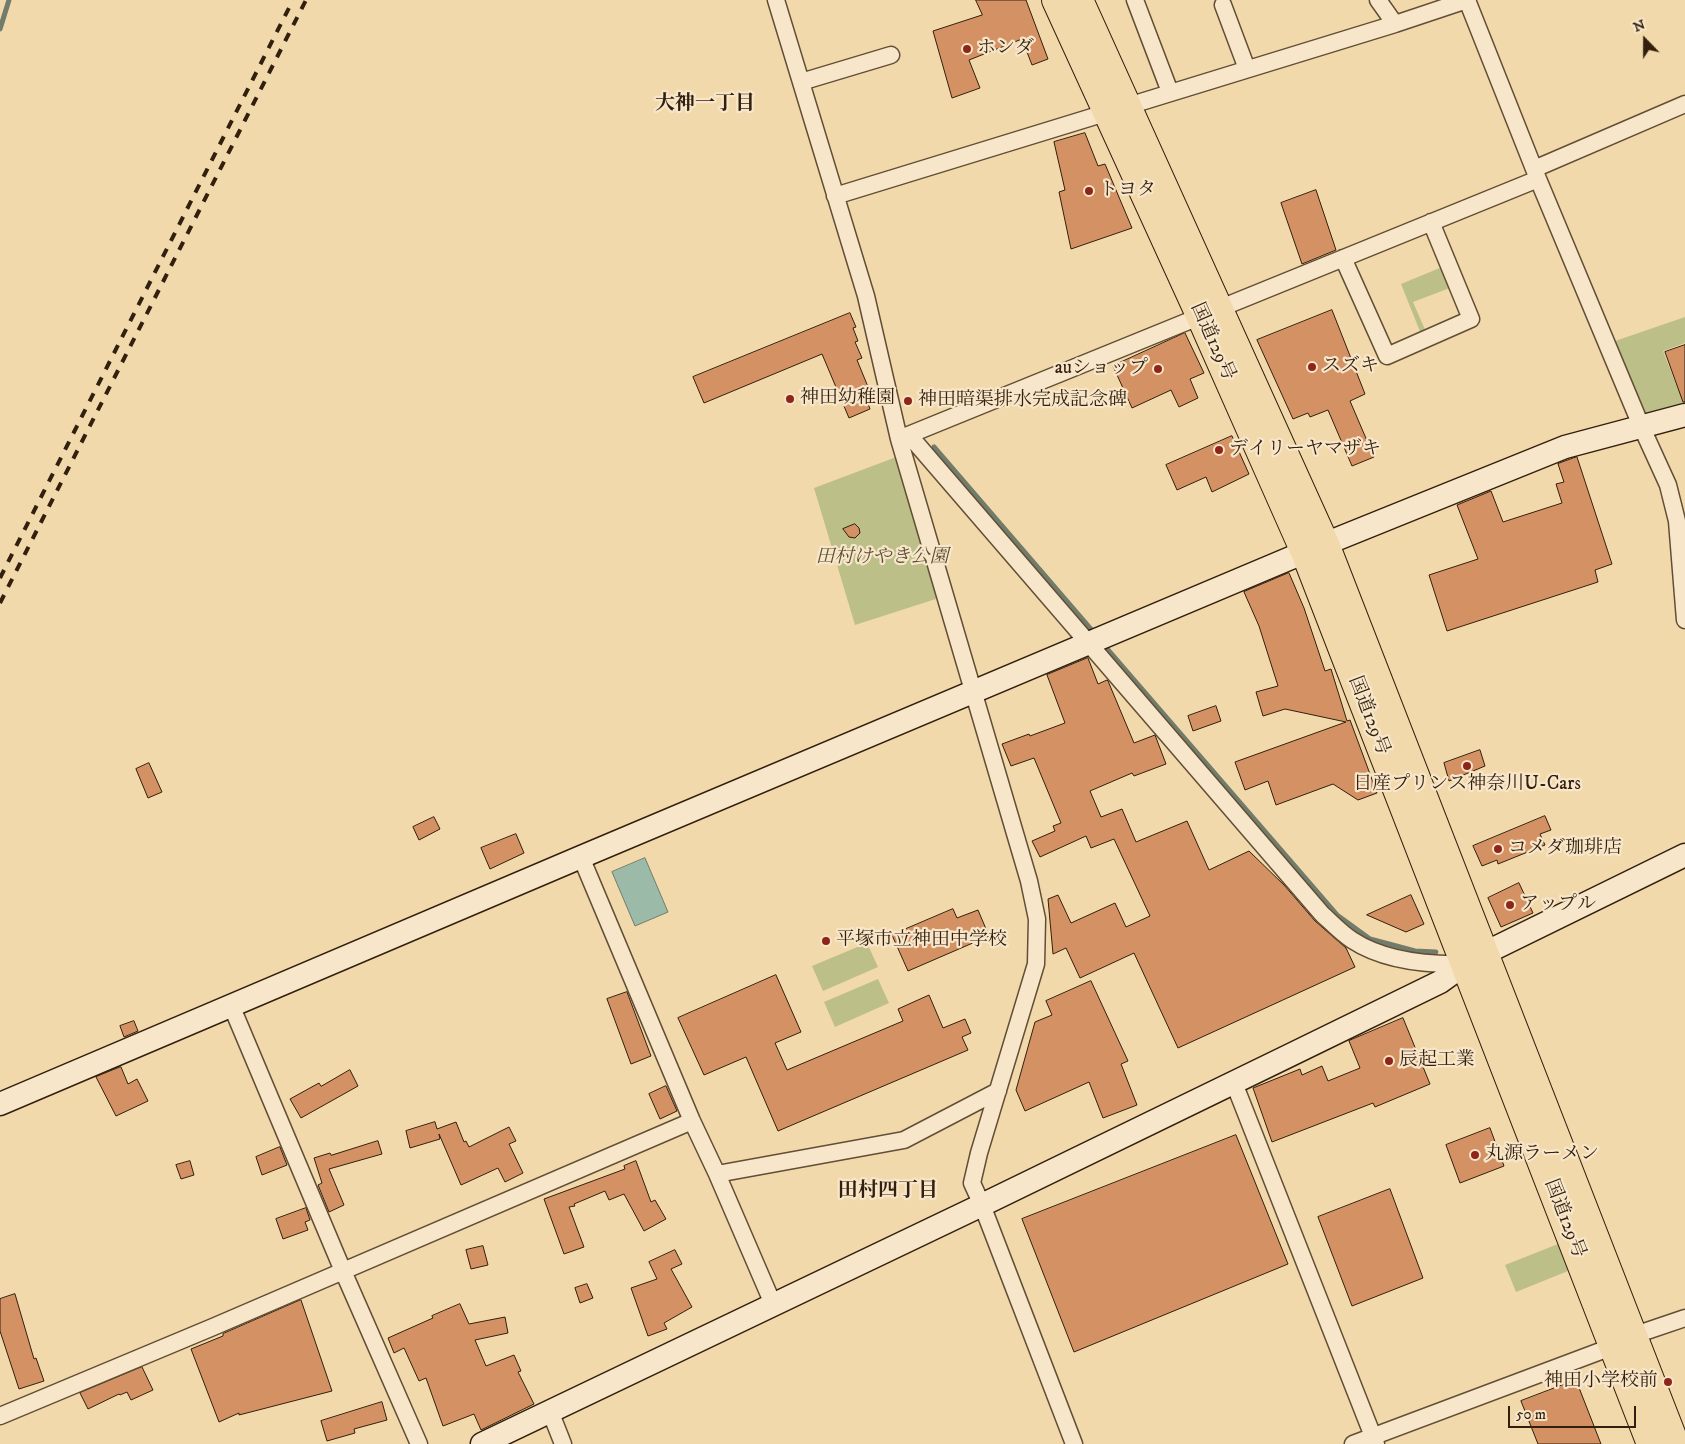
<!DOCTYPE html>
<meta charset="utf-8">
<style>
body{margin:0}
#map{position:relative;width:1685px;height:1444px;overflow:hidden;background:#f2d9ac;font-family:"IM FELL DW Pica",serif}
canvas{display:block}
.north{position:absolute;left:1620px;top:15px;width:50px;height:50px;-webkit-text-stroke:4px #f7e6c9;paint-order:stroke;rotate:338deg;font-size:14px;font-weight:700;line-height:20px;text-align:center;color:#321f0d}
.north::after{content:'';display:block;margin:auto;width:18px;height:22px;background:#321f0d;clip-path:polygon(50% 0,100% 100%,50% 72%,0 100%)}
.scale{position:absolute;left:1508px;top:1406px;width:128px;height:22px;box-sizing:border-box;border:2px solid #321f0d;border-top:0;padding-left:6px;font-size:15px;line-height:18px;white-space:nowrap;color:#321f0d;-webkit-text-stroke:4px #f7e6c9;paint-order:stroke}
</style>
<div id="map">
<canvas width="1685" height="1444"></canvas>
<div class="north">N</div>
<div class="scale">50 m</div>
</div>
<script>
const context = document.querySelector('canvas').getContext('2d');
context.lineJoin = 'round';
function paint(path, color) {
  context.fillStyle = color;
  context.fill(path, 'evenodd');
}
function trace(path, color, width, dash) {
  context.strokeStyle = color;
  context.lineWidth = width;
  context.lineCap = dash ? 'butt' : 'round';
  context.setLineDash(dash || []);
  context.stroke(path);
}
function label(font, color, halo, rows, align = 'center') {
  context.font = font + ' "IM FELL DW Pica","Noto Serif JP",serif';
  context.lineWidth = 4.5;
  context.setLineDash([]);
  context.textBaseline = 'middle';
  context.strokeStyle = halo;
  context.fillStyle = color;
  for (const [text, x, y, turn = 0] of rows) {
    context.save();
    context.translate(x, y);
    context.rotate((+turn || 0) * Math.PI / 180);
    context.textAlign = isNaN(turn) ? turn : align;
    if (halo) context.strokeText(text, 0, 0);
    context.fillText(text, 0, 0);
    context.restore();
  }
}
paint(new Path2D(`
 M1447 265 1455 286 1413 302 1426 332 1421 334 1401 284Z
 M1685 317V343L1663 351 1678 389 1685 388V407L1646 415C1629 390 1623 369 1615 341Z
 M899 456 942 597 855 625 814 488Z
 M867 943 878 967 823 991 812 966Z
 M878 979 889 1003 835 1027 824 1002Z
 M1558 1244 1568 1271 1516 1292 1505 1265Z`), '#bcbf88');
const water = new Path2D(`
 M645 858 668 912 635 926 612 872Z`);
paint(water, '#9bbaa8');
trace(water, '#717c6a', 1);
trace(new Path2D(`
 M0 29 9 0
 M934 447 1095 634
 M1102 643 1337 915 1370 939 1415 951 1436 952`), '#717c6a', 5);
const building = new Path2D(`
 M976 0H1026L1048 59 1032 65 1022 39 969 60 980 88 952 98 933 31 982 15Z
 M1085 133 1098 166 1105 164 1132 228 1071 249 1059 192 1065 190 1054 142Z
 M1316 190 1336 250 1302 264 1281 203Z
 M1332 310 1365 394 1350 401 1374 457 1352 466 1328 410 1310 417 1308 413 1293 419 1257 340Z
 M850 313 856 327 853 328 858 341 855 342 862 358 857 360 873 399 867 401 870 409 849 418 822 354 704 403 693 377Z
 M1185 333 1204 373 1190 379 1198 398 1179 407 1171 390 1132 408 1113 366Z
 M1685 345V402H1683L1665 352Z
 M1232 436 1249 474 1212 492 1206 477 1177 490 1166 465Z
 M1577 457 1612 564 1595 570 1598 582 1447 631 1429 575 1478 559 1457 505 1491 491 1503 522 1562 503 1556 484 1564 482 1558 464Z
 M855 524 859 528 860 533 855 538 849 537 843 529Z
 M1289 573 1304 608 1325 671 1331 669 1347 721 1350 720 1377 793 1358 800 1333 784 1276 805 1268 781 1245 790 1235 762 1346 722 1285 709 1263 716 1256 692 1278 686 1259 626 1244 592Z
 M1088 658 1098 684 1107 680 1108 681 1134 743 1155 735 1166 764 1134 776 1132 773 1090 791 1101 817 1122 809 1136 842 1187 821 1209 870 1249 851 1284 885 1315 921 1346 948 1355 967 1178 1048 1134 953 1080 978 1066 948 1053 954 1048 899 1058 895 1071 923 1115 903 1126 927 1150 916 1114 839 1091 848 1086 836 1040 857 1032 841 1055 831 1053 826 1061 823 1034 758 1011 766 1002 744 1029 734 1030 736 1065 723 1047 675Z
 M1216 706 1221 721 1193 731 1188 716Z
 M1480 750 1485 766 1449 781 1444 763Z
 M149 763 162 792 148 798 136 769Z
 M1545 816 1551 830 1540 834 1545 845 1498 864 1497 860 1482 866 1473 846Z
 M434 817 440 829 419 840 413 827Z
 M516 834 524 853 490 869 481 848Z
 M1519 883 1533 913 1501 927 1488 898Z
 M1411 895 1424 924 1406 932 1367 915Z
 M953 909 957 918 978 910 989 936 908 971 892 935Z
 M776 975 801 1032 775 1043 787 1070 903 1021 898 1009 929 995 943 1028 965 1019 971 1033 962 1037 968 1050 778 1131 746 1057 704 1075 678 1018Z
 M1091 981 1128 1061 1121 1064 1137 1105 1103 1118 1089 1082 1025 1111 1016 1090 1035 1022 1052 1015 1046 1001Z
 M627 992 651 1056 631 1064 607 999Z
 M1403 1018 1430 1084 1375 1107 1373 1103 1272 1142 1253 1088 1300 1069 1302 1075 1322 1066 1328 1081 1360 1068 1349 1041Z
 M134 1021 138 1031 124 1037 120 1026Z
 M121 1067 128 1084 137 1079 148 1101 116 1116 96 1077Z
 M350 1070 358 1086 301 1118 290 1099 319 1083 321 1086Z
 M666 1086 677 1111 660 1119 649 1094Z
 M435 1122 437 1129 456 1122 464 1142 466 1141 469 1147 509 1127 516 1141 509 1144 523 1173 505 1182 498 1168 461 1185 439 1134 440 1139 410 1148 406 1131Z
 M1490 1128 1504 1166 1460 1183 1446 1145Z
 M1236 1135 1288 1264 1074 1352 1022 1219Z
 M378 1141 382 1154 329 1169 344 1205 329 1212 318 1185 322 1183 314 1158 330 1153 331 1155Z
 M280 1147 287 1165 262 1175 256 1157Z
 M190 1161 194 1175 181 1179 176 1165Z
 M636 1161 651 1202 655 1200 666 1219 644 1231 624 1194 609 1200 605 1191 574 1204 575 1206 569 1207 584 1247 564 1254 544 1199 625 1169 624 1166Z
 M1390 1189 1423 1278 1352 1306 1318 1217Z
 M306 1208 310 1220 305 1222 308 1230 283 1239 276 1219Z
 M483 1246 488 1265 471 1269 466 1250Z
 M675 1250 682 1264 671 1269 692 1307 664 1323 667 1329 648 1336 631 1288 657 1279 649 1262Z
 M587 1284 593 1298 580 1303 575 1288Z
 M15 1294 34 1359 36 1358 44 1381 19 1389 0 1331V1299Z
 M301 1300 332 1391 239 1415V1413L219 1422 191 1349 223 1336V1334Z
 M460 1304 469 1324 505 1317 508 1333 475 1340 486 1366 514 1355 521 1371 518 1372 534 1404 481 1430 474 1414 443 1426 426 1378 419 1381 404 1348 394 1353 388 1338 433 1318 432 1316Z
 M142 1367 153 1390 131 1400 127 1392 120 1395 119 1394 88 1409 80 1393Z
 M1576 1380 1601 1444H1538L1521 1401Z
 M382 1402 387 1420 354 1429 355 1433 327 1441 321 1421Z`);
paint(building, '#d49164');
trace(building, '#321f0d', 1);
const street = new Path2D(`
 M776 0 866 296 899 439 1029 881 1037 919 1036 964 979 1153 972 1183 982 1205 1074 1444
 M1135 0 1170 92
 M1378 0 1395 24
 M1467 0 1538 179 1642 428 1668 485 1677 521 1685 620
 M1223 5 1247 69
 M801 82 891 55
 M1534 169 1685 104
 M835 196 1395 24 1467 0
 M1343 258 1387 356 1471 319 1431 222
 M909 435 1322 914C1332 923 1341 933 1352 940 1384 961 1427 965 1465 964
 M901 438 1538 179
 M581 857 692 1121 717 1174 773 1304
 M231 1005 343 1271 419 1444
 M1234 1083 1376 1444
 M717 1174 904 1140 998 1091
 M1632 1336 1685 1318
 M550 1411 563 1444
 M0 1416 213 1327 692 1121
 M1353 1444 1614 1346`);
const secondary = new Path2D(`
 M0 1104 581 857 1305 552 1565 447 1685 415
 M482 1444C649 1363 817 1285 984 1204 1136 1131 1288 1056 1440 982L1465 964 1485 953 1685 855`);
const highway = new Path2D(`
 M1056 0 1200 315 1305 552 1651 1444
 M1079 0 1325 544 1675 1444`);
trace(street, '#624e35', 19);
trace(secondary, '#321f0d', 25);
trace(highway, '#321f0d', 30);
trace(street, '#f7e6c9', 16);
trace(secondary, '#f7e6c9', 22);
trace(highway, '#f2d9ac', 28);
trace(new Path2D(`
 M0 578 293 0
 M0 603 306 0`), '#321f0d', 4, [9, 9]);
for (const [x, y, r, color] of [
 [967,49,5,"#8f2418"],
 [1089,191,5,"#8f2418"],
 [1312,367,5,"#8f2418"],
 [1158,369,5,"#8f2418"],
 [790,399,5,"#8f2418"],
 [908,401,5,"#8f2418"],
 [1219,450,5,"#8f2418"],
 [1467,766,5,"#8f2418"],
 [1498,849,5,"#8f2418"],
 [1510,905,5,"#8f2418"],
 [826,941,5,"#8f2418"],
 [1389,1061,5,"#8f2418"],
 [1475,1155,5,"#8f2418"],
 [1668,1382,5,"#8f2418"]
]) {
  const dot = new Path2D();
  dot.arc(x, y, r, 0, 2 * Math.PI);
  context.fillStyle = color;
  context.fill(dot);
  trace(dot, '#f7e6c9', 2);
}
label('19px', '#321f0d', '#f7e6c9', [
 ["ホンダ",977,49],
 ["トヨタ",1099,191],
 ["スズキ",1322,367],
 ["auショップ",1148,369,"right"],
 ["神田幼稚園",800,399],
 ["神田暗渠排水完成記念碑",918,401],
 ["デイリーヤマザキ",1229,450],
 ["日産プリンス神奈川U-Cars",1467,785,"center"],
 ["コメダ珈琲店",1508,849],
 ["アップル",1520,905],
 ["平塚市立神田中学校",836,941],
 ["辰起工業",1399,1061],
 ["丸源ラーメン",1485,1155],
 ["神田小学校前",1658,1382,"right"]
], 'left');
label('19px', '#321f0d', '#f7e6c9', [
 ["国道129号",1212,342,66],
 ["国道129号",1368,716,69],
 ["国道129号",1564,1219,69]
]);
label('italic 19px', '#5b4f32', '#f7e6c9', [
 ["田村けやき公園",882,558]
]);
label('bold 20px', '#321f0d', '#f7e6c9', [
 ["大神一丁目",705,105],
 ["田村四丁目",888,1192]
]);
</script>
